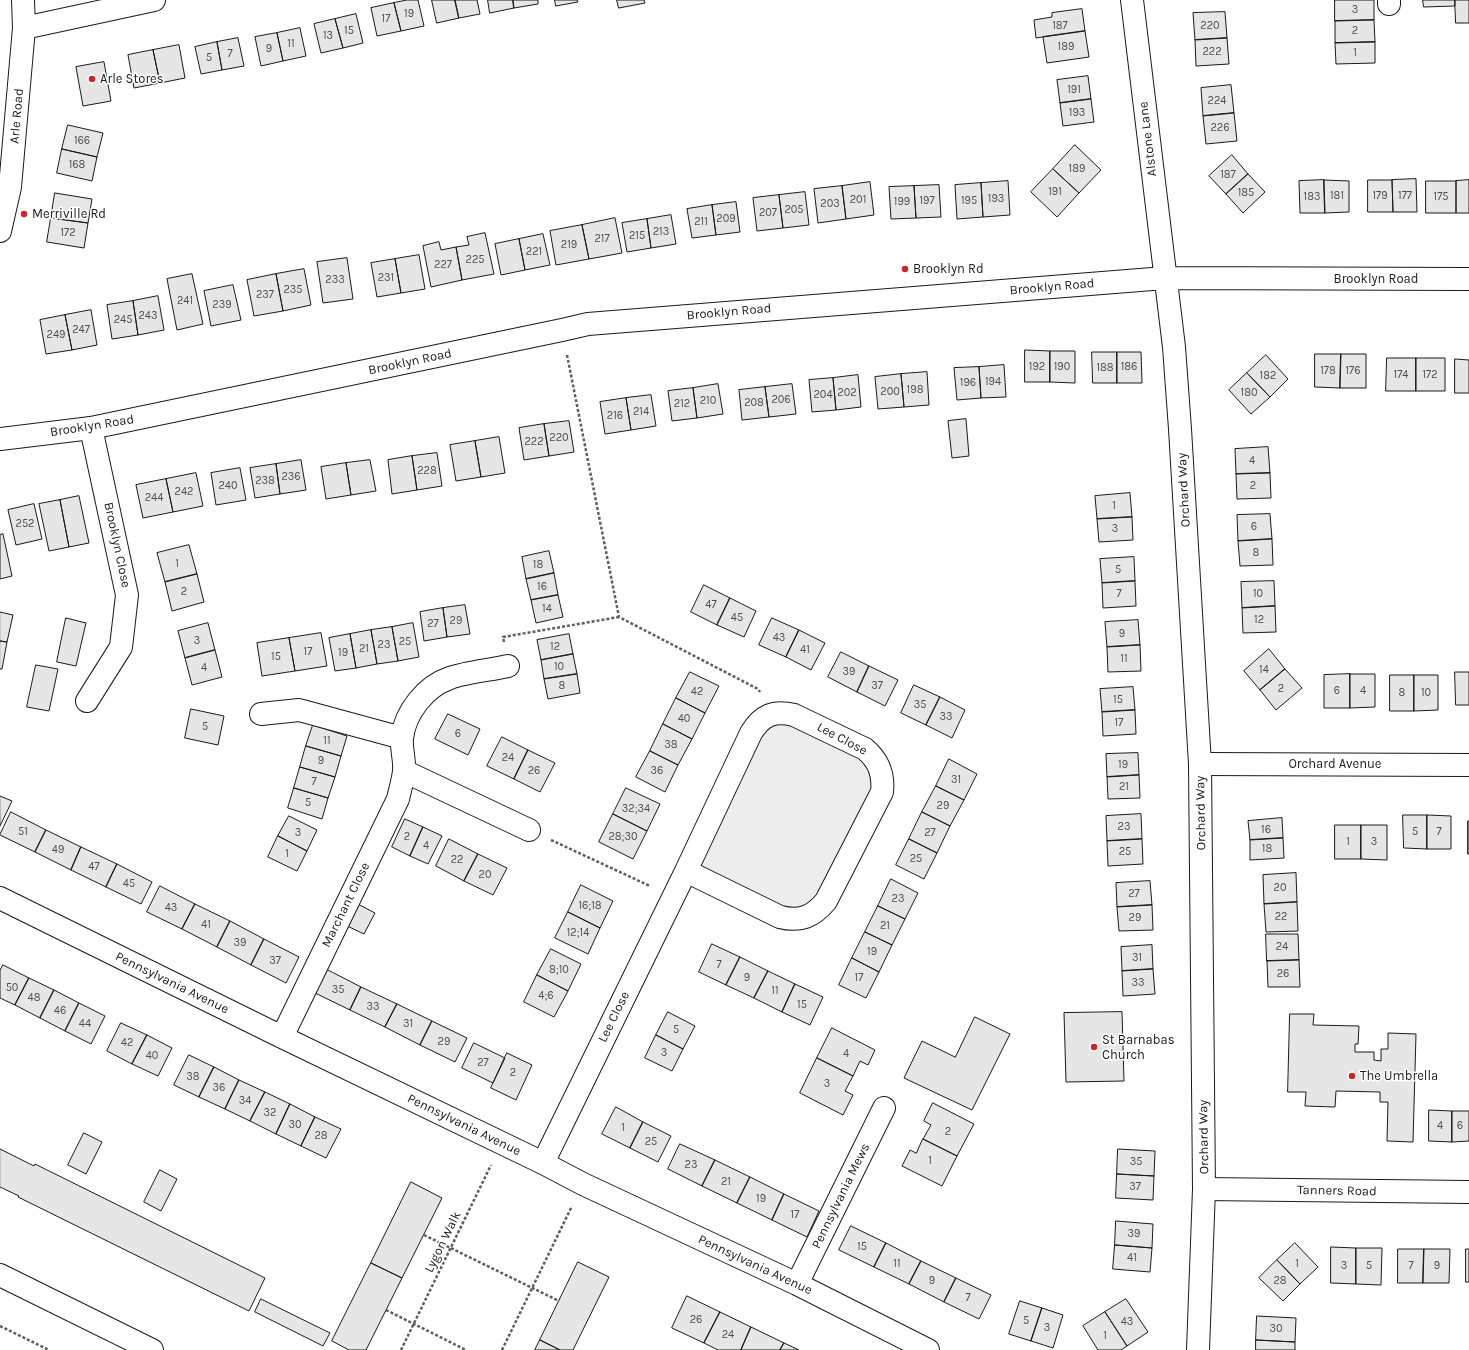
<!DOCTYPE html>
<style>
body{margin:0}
canvas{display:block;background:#fff}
</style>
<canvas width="1469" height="1350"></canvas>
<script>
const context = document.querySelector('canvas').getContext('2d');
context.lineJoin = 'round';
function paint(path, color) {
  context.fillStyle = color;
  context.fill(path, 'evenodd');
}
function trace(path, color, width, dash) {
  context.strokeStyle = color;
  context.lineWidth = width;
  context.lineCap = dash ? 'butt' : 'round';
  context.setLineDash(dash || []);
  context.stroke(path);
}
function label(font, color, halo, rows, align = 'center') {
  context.font = font + ' Karla,sans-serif';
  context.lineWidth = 3;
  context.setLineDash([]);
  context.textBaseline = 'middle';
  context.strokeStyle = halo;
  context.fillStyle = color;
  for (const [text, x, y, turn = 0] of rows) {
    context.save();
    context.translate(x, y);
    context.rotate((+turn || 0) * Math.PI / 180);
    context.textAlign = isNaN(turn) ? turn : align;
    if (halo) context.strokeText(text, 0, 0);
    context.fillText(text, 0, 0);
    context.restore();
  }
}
const built = new Path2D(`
 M768 716 865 749 883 783 804 918 686 871Z`);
paint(built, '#ededed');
trace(built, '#6a6a6a', 1);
const building = new Path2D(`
 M407 0H418L424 26 401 31 394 3Z
 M432 0H455L459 18 437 23Z
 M455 0H477L480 14 459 18Z
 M488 0H513L514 8 490 13Z
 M513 0H538V4L514 8Z
 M555 0H577L578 2 556 6Z
 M617 0H644L645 3 619 8Z
 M1335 0H1374V20L1335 21Z
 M1423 0H1455V6L1424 7Z
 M1455 0H1469V23H1456Z
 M394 3 401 31 377 36 371 8Z
 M1082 9 1085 31 1036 38 1034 20 1052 17V13Z
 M1225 12 1227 38 1195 40 1193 13Z
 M356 14 363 43 343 48 335 19Z
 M335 19 343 48 321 53 314 24Z
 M1374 20 1375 42 1335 43V21Z
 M300 28 306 56 283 61 277 33Z
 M1085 31 1089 57 1047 63 1043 37Z
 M277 33 283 61 261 66 255 37Z
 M238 38 244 66 222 70 217 42Z
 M1227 38 1229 64 1196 66 1195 40Z
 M217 42 222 70 201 74 195 47Z
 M1375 42V63L1336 64 1335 43Z
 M179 45 185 78 160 83 153 50Z
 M153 50 160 83 134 88 128 55Z
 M104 62 111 101 83 106 76 67Z
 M1088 76 1091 99 1060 103 1057 80Z
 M1231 85 1234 113 1203 116 1201 88Z
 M1091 99 1094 122 1063 126 1060 103Z
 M1234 113 1237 141 1206 144 1203 116Z
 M68 125 103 133 97 157 62 149Z
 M1075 145 1101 170 1079 193 1053 169Z
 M62 149 97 157 92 181 57 173Z
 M1232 155 1248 174 1226 194 1209 176Z
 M1053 169 1079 193 1057 217 1031 192Z
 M1248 174 1265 192 1243 213 1226 194Z
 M1416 179 1417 212H1393L1392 180Z
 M1324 180 1325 213H1300L1299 181Z
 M1324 180 1349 181V212L1325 213Z
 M1368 180H1392L1393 212H1368Z
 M1469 180V213H1456V181Z
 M1008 181 1010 215 983 217 981 183Z
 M1426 181H1456V213H1426Z
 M870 182 874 215 846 219 842 186Z
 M981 183 983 217 957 219 955 185Z
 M939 185 941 217 916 218 914 186Z
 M842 186 846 219 818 223 814 189Z
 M914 186 916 218 891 219 889 187Z
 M805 192 809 225 783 228 779 195Z
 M55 193 92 199 88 223 51 218Z
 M779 195 783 228 757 231 753 198Z
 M736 202 740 232 716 235 712 205Z
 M712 205 716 235 692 238 687 209Z
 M671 215 676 244 651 248 647 219Z
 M51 218 88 223 84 248 47 242Z
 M615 218 622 253 589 259 582 225Z
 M647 219 651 248 627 252 622 223Z
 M582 225 589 259 556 265 550 231Z
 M485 233 494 274 462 280 456 247 469 245 467 237Z
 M543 234 550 265 525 270 519 239Z
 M519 239 525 270 501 275 495 244Z
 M439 242 441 250 456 247 462 280 431 287 423 246Z
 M419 255 425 289 401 293 395 259Z
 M347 258 353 299 323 303 317 262Z
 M395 259 401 293 377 297 371 263Z
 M304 269 311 305 283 311 276 274Z
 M192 274 203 324 177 330 167 279Z
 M276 274 283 311 254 316 247 280Z
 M233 285 241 320 211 326 204 291Z
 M158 296 164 330 138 335 133 301Z
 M133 301 138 335 112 339 107 305Z
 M91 310 97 345 72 350 65 315Z
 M65 315 72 350 46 354 40 320Z
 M1025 350 1050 351V382H1025Z
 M1050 351H1075V383L1050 382Z
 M1092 352H1117V383H1093Z
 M1117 352H1141L1142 383H1117Z
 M1315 354H1341L1340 388 1315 387Z
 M1341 354H1366V388H1340Z
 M1266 355 1288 379 1270 397 1247 373Z
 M1387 358H1416V391H1386Z
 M1416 358H1445V391H1416Z
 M1455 359 1469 360V393H1455Z
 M1004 365 1006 397 981 398 979 367Z
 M979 367 981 398 957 400 954 368Z
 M927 372 929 405 904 407 901 374Z
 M1247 373 1270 397 1251 414 1229 390Z
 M901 374 904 407 878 409 875 377Z
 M858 375 861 407 836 410 833 378Z
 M833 378 836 410 812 412 809 380Z
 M718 384 723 414 697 418 693 388Z
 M792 384 796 414 769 417 765 387Z
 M765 387 769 417 742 420 739 390Z
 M693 388 697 418 672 421 668 391Z
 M651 395 656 426 631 430 626 398Z
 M626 398 631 430 605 434 600 402Z
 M966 419 969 456 952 458 948 421Z
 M569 421 574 452 549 456 544 424Z
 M544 424 549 456 524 460 519 428Z
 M499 437 505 473 481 477 475 441Z
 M475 441 481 477 456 481 450 445Z
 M1268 447 1270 473 1236 474 1235 449Z
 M437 453 442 486 417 490 412 456Z
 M412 456 417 490 392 494 388 460Z
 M301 460 306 490 280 494 276 464Z
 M370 460 376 491 351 495 346 463Z
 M346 463 351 495 326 499 321 467Z
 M276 464 280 494 255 498 250 468Z
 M240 468 246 500 216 505 211 473Z
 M196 473 203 506 173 512 166 479Z
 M1270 473 1271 498 1237 499 1236 474Z
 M166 479 173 512 143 518 136 485Z
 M1130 493 1132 517 1097 519 1095 496Z
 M79 496 89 543 69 547 60 500Z
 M60 500 69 547 49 551 39 504Z
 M34 504 42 539 16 545 8 510Z
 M1270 514 1272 539 1238 541 1237 515Z
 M1132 517 1133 540 1099 542 1097 519Z
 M3 534 12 576 0 579V535Z
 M1272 539 1273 565 1240 566 1238 541Z
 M189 545 197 574 165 582 157 553Z
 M549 551 554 573 526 579 522 557Z
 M1134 557 1135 581 1102 583 1100 559Z
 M554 573 558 595 531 600 526 579Z
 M197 574 204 602 172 611 165 582Z
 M1135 581 1136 606 1103 608 1102 583Z
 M1274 581 1275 606 1242 608 1241 582Z
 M704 585 730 598 717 625 691 612Z
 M558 595 563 617 536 623 531 600Z
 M730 598 756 611 744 637 717 625Z
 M465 605 470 634 447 637 443 608Z
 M1275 606 1276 632 1243 633 1242 608Z
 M443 608 447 637 424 641 420 612Z
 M0 612 13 615 7 642 0 641Z
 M66 618 86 623 76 666 57 662Z
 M772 618 799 630 786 657 759 645Z
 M1138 620 1140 645 1107 647 1105 622Z
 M208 623 215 650 185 658 178 631Z
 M413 623 419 657 398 661 392 627Z
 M392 627 398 661 377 664 371 630Z
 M371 630 377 664 356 668 350 634Z
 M799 630 825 643 811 670 786 657Z
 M321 633 327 666 295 671 289 638Z
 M350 634 356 668 335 671 329 638Z
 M569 634 573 654 541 660 537 640Z
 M289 638 295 671 262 676 257 643Z
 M0 641 7 642 2 669H0Z
 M1140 645 1141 671 1108 672 1107 647Z
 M1269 649 1285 669 1260 690 1244 671Z
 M215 650 222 677 192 685 185 658Z
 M841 652 869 666 857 692 828 677Z
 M573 654 577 674 544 679 541 660Z
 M36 665 58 669 49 711 27 707Z
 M869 666 898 680 885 706 857 692Z
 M1285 669 1302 688 1276 710 1260 690Z
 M690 672 719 686 705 713 676 698Z
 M1455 672H1469V705H1456Z
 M577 674 580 693 548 699 544 679Z
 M1350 674H1375V707L1350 708Z
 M1350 674V708H1324V675Z
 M1390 675H1414V711H1390Z
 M1414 675H1438V710L1414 711Z
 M914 685 940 697 926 725 901 713Z
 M1133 687 1135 710 1102 712 1100 689Z
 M940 697 965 710 952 738 926 725Z
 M676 698 705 713 692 739 663 724Z
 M191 709 224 716 218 745 185 738Z
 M1135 710 1136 734 1103 736 1102 712Z
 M448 714 480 729 468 755 435 739Z
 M663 724 692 739 678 765 650 751Z
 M313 725 347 736 341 756 306 746Z
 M502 737 528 750 514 779 487 766Z
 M306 746 341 756 335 777 300 767Z
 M528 750 555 763 540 792 514 779Z
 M650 751 678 765 665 792 636 777Z
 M1138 753 1139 775 1107 777 1106 754Z
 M949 759 977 774 964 800 936 786Z
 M300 767 335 777 328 798 294 788Z
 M1139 775 1140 798 1108 799 1107 777Z
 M936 786 964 800 950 826 922 812Z
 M294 788 328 798 322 819 288 808Z
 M626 788 660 804 647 831 613 814Z
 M0 796 12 801 0 826Z
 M11 812 46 830 35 852 0 835Z
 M922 812 950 826 937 853 909 839Z
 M613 814 647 831 633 859 599 842Z
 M1141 814 1142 839 1107 841 1106 816Z
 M1403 815H1427V849L1404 848Z
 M1427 815 1451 816V849H1427Z
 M289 816 317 830 307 851 278 836Z
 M1282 818 1283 838 1250 840 1248 821Z
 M405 819 423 827 410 856 392 847Z
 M1468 821H1469V854H1468Z
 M1335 825H1361V859H1335Z
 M1361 825H1387V860L1361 859Z
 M423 827 442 836 428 864 410 856Z
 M46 830 81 847 71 870 35 852Z
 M278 836 307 851 297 871 268 857Z
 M1283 838 1284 858 1250 860V840Z
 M449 839 478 854 464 881 436 866Z
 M909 839 937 853 924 879 896 865Z
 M1142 839 1143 864 1108 866 1107 841Z
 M81 847 117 864 106 887 71 870Z
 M478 854 507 868 493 895 464 881Z
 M117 864 152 882 141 904 106 887Z
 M1296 873 1297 902 1264 904 1263 875Z
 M891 879 918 893 905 919 878 906Z
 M1150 881 1152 905 1117 907 1116 883Z
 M581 885 613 901 600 928 568 912Z
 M160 886 195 904 182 929 147 912Z
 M354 902 375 913 364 934 343 924Z
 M1297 902 1298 931 1266 932 1264 904Z
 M195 904 230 921 217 947 182 929Z
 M1152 905 1153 930 1119 931 1117 907Z
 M878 906 905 919 892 945 865 932Z
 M568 912 600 928 588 954 555 938Z
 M230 921 264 939 251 965 217 947Z
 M865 932 892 945 879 972 852 958Z
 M1266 934H1298L1299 960 1267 961Z
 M264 939 299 957 286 983 251 965Z
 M712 944 740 957 726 985 699 972Z
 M1152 945 1153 969 1122 971 1121 947Z
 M551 949 581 964 568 991 537 975Z
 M740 957 768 971 754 998 726 985Z
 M852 958 879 972 866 998 839 985Z
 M1299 960 1300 987H1268L1267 961Z
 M3 965 29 978 15 1005 0 998V971Z
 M326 969 361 987 350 1010 315 993Z
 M1153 969 1155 994 1123 996 1122 971Z
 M768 971 795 984 782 1012 754 998Z
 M537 975 568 991 554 1017 524 1002Z
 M29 978 54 990 40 1018 15 1005Z
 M795 984 823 997 810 1025 782 1012Z
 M361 987 397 1004 385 1027 350 1010Z
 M54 990 79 1003 65 1031 40 1018Z
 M79 1003 105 1016 91 1044 65 1031Z
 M397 1004 432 1021 420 1045 385 1027Z
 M668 1012 695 1026 683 1049 656 1035Z
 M1122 1012 1124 1081 1066 1082 1064 1013Z
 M1290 1014H1314L1313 1025 1359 1026 1358 1044H1355V1052H1374V1060L1381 1061V1049H1388V1033L1416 1034 1413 1142 1387 1141 1388 1102H1380V1092L1336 1091 1335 1107 1305 1106 1306 1092H1288Z
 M975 1017 1010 1034 972 1110 904 1078 922 1041 955 1057Z
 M432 1021 467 1038 455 1062 420 1045Z
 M121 1023 147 1035 132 1064 107 1051Z
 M832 1028 875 1050 868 1065 860 1061 853 1076 817 1058Z
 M147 1035 172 1048 158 1076 132 1064Z
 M656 1035 683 1049 672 1071 645 1058Z
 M474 1043 505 1058 493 1083 462 1068Z
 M507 1053 532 1065 516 1100 491 1088Z
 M189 1055 214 1067 199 1097 174 1085Z
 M817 1058 853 1076 845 1091 853 1095 843 1115 800 1093Z
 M214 1067 239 1080 225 1109 199 1097Z
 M239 1080 265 1092 250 1121 225 1109Z
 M265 1092 290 1104 276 1134 250 1121Z
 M933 1103 974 1124 957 1156 923 1139 931 1125 924 1121Z
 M290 1104 315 1117 301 1146 276 1134Z
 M616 1107 643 1122 630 1148 602 1134Z
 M1429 1110 1452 1111V1142L1429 1141Z
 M1452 1111H1469V1141L1452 1142Z
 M315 1117 341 1129 326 1158 301 1146Z
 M643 1122 671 1136 658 1162 630 1148Z
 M84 1133 102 1142 86 1174 68 1165Z
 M923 1139 957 1156 942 1186 902 1166 910 1150 916 1153Z
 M680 1144 715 1160 702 1186 668 1169Z
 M0 1149 34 1166 35 1164 265 1278 249 1311 18 1197 19 1196 0 1187Z
 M1118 1149 1155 1151 1154 1176 1117 1174Z
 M715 1160 750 1177 737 1203 702 1186Z
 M160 1170 177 1179 161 1211 144 1202Z
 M1117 1174 1154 1176 1153 1200 1116 1198Z
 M750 1177 784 1194 772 1220 737 1203Z
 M411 1182 442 1198 402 1278 371 1263Z
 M784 1194 819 1211 807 1237 772 1220Z
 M1116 1221 1153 1224 1152 1248 1115 1245Z
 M851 1226 886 1243 874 1267 839 1250Z
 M886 1243 921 1261 909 1284 874 1267Z
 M1295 1243 1318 1267 1300 1284 1277 1260Z
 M1115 1245 1152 1248 1150 1272 1113 1269Z
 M1331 1247 1356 1248V1284L1331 1283Z
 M1356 1248H1382L1381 1285 1356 1284Z
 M1398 1249H1424L1423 1283H1398Z
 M1424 1249H1450L1449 1283H1423Z
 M1466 1249H1469V1282H1466Z
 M1277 1260 1300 1284 1283 1301 1259 1278Z
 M921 1261 956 1278 944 1302 909 1284Z
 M578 1262 609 1277 573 1350H560L540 1340Z
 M371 1263 402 1278 366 1350H349L332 1341Z
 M956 1278 991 1295 979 1319 944 1302Z
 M687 1296 720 1312 704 1343 672 1328Z
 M261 1299 330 1333 323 1346 255 1312Z
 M1126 1299 1148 1332 1127 1346 1105 1312Z
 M1020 1301 1042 1308 1031 1341 1009 1334Z
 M1042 1308 1063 1315 1053 1348 1031 1341Z
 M720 1312 751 1327 741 1350H718L704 1343Z
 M1105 1312 1127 1346 1121 1350H1098L1083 1326Z
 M1257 1316 1296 1318 1295 1342 1256 1340Z
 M751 1327 784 1343 780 1350H741Z
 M540 1340 560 1350H535Z
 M1256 1340 1295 1342V1350H1256Z
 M784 1343 799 1350H780Z`);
paint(building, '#e6e6e6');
trace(building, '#1a1a1a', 1);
const minor = new Path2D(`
 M1389 0V4
 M24 28 154 0
 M87 701 121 647 127 595 91 428
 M261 714 299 710 402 738
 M1200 764 1469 765
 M404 771 529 830
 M0 898 282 1037 543 1163 583 1184 797 1284 928 1350
 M282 1037 398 799C400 790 403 780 404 771 405 760 401 749 402 738 405 712 426 686 450 678 466 672 491 670 508 666
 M543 1163 686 871 780 917C800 922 813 917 826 901L882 792C884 774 879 761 865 749L794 715C774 710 762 715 751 733L686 871
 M1204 1189 1469 1192
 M797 1284 884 1108`);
const tertiary = new Path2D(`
 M1132 0 1174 347 1180 429 1200 764 1204 1189 1198 1350
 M0 231 10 187 24 28 23 0
 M0 439 91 428 562 330 588 324 1165 278 1469 279`);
const primary = new Path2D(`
 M0 1275 152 1350`);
trace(minor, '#1a1a1a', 24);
trace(tertiary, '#1a1a1a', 24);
trace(primary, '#1a1a1a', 24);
trace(new Path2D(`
 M567 355 619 617 758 689 760 692
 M504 642 503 637 619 617
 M551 840 650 886
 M424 1235 559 1301
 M386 1310 466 1350
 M0 1326 49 1350
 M401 1350 491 1165
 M502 1350 572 1206`), '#5f5f5f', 2.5, [3, 2]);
trace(minor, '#fff', 22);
trace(tertiary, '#fff', 22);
trace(primary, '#fff', 22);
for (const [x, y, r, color] of [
 [92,79,4,"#c62828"],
 [24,214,4,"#c62828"],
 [905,269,4,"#c62828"],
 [1094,1047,4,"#c62828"],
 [1352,1076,4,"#c62828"]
]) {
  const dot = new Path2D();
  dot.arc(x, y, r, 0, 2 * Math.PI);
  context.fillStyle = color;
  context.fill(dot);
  trace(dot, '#fff', 1.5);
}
label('11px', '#4d4d4d', null, [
 ["3",1355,10],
 ["19",409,14],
 ["17",386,19],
 ["187",1060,26],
 ["220",1210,26],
 ["15",349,31],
 ["2",1355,31],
 ["13",328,36],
 ["11",291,44],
 ["189",1066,47],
 ["9",269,49],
 ["222",1212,52],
 ["1",1355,53],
 ["7",230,54],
 ["5",209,58],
 ["191",1074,90],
 ["224",1217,101],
 ["193",1077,113],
 ["226",1220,128],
 ["166",82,141],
 ["168",77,165],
 ["189",1077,169],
 ["187",1228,175],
 ["191",1055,192],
 ["185",1246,193],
 ["181",1337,196],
 ["179",1380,196],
 ["177",1405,196],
 ["183",1312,197],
 ["175",1441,197],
 ["193",996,199],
 ["201",858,200],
 ["197",927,201],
 ["195",969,201],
 ["199",902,202],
 ["203",830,204],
 ["205",794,210],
 ["207",768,213],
 ["209",726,219],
 ["211",701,222],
 ["213",661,232],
 ["172",68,233],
 ["215",637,236],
 ["217",602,239],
 ["219",569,245],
 ["221",534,252],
 ["225",475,260],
 ["227",443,265],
 ["231",386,278],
 ["233",335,280],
 ["235",293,290],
 ["237",265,295],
 ["241",185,301],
 ["239",222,305],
 ["243",148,316],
 ["245",123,320],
 ["247",81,330],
 ["249",56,335],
 ["192",1037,367],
 ["190",1062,367],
 ["186",1129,367],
 ["188",1105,368],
 ["178",1328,371],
 ["176",1353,371],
 ["174",1401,375],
 ["172",1430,375],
 ["182",1268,376],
 ["194",993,382],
 ["196",968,383],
 ["198",915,390],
 ["200",890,392],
 ["202",847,393],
 ["180",1249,393],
 ["204",823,395],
 ["206",781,400],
 ["210",708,401],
 ["208",754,403],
 ["212",682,404],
 ["214",641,412],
 ["216",615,416],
 ["220",559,438],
 ["222",534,442],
 ["4",1252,461],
 ["228",427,471],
 ["236",291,477],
 ["238",265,481],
 ["240",228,486],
 ["2",1253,486],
 ["242",184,492],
 ["244",154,498],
 ["1",1114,506],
 ["252",25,524],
 ["6",1254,527],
 ["3",1115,529],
 ["8",1256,553],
 ["1",177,564],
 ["18",538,565],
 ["5",1118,570],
 ["16",542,587],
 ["2",184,592],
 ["7",1119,594],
 ["10",1258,594],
 ["47",711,605],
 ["14",547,609],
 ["45",737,618],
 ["12",1259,620],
 ["29",456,621],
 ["27",433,624],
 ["9",1122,634],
 ["43",779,638],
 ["3",197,641],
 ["25",405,642],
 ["23",384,645],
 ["12",555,647],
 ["21",364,649],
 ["41",805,650],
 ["17",308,652],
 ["19",343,653],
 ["15",276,657],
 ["11",1124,659],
 ["10",559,667],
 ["4",204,668],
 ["14",1264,670],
 ["39",849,672],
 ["8",562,686],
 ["37",877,686],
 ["2",1281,689],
 ["6",1337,691],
 ["4",1363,691],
 ["42",697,692],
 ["8",1402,693],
 ["10",1426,693],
 ["15",1118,700],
 ["35",920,705],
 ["33",946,717],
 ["40",684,719],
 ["17",1119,723],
 ["5",205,727],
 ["6",458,734],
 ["11",327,741],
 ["38",671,745],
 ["24",508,758],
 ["9",321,761],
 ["19",1123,765],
 ["26",534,771],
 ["36",657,771],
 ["31",956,780],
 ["7",314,782],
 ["21",1124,787],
 ["5",308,803],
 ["29",943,806],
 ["32;34",636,809],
 ["23",1124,827],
 ["16",1266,830],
 ["51",23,832],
 ["5",1415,832],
 ["7",1439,832],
 ["3",298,833],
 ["27",930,833],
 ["2",407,837],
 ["28;30",623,837],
 ["1",1348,842],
 ["3",1374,842],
 ["4",426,846],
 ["18",1267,849],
 ["49",58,850],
 ["25",1125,852],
 ["1",287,854],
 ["25",916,859],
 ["22",457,860],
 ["47",94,867],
 ["20",485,875],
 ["45",129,884],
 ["20",1280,888],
 ["27",1134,894],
 ["23",898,899],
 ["16;18",590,906],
 ["43",171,908],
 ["22",1281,917],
 ["29",1135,918],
 ["41",206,925],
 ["21",885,926],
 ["12;14",578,933],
 ["39",240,943],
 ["24",1282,947],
 ["19",872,952],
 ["31",1137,958],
 ["37",275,961],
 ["7",719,965],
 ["8;10",559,970],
 ["26",1283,974],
 ["9",747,978],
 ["17",859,978],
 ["33",1138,983],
 ["50",12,988],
 ["35",338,990],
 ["11",775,991],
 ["4;6",546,996],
 ["48",34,998],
 ["15",802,1005],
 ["33",373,1007],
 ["46",60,1011],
 ["44",85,1024],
 ["31",408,1024],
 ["5",676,1030],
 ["29",444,1042],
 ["42",127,1043],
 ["3",664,1053],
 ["4",846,1054],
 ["40",152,1056],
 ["27",483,1063],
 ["2",513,1073],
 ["38",193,1077],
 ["3",827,1084],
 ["36",219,1088],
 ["34",245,1101],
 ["32",270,1113],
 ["30",295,1125],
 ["4",1440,1126],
 ["6",1460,1126],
 ["1",623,1128],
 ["2",948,1132],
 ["28",321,1136],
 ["25",651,1142],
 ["1",930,1161],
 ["35",1136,1162],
 ["23",691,1165],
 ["21",726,1182],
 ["37",1135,1187],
 ["19",761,1199],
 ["17",795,1215],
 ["39",1134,1234],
 ["15",862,1247],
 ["41",1132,1258],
 ["11",897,1264],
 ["1",1297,1264],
 ["3",1344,1266],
 ["5",1369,1266],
 ["7",1411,1266],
 ["9",1437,1266],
 ["9",932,1281],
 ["28",1280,1281],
 ["7",968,1298],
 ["26",696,1320],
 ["5",1026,1321],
 ["43",1127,1322],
 ["3",1047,1328],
 ["30",1276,1329],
 ["24",728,1335],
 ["1",1105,1336]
]);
label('13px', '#1a1a1a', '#fff', [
 ["Arle Stores",100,79],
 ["Merriville Rd",32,214],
 ["Brooklyn Rd",913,269],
 ["St Barnabas",1102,1040],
 ["Church",1102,1055],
 ["The Umbrella",1360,1076]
], 'left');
label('13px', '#1a1a1a', '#fff', [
 ["Arle Road",17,116,-85],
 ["Alstone Lane",1148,139,-97],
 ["Brooklyn Road",1376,279],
 ["Brooklyn Road",1052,287,-5],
 ["Brooklyn Road",729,312,-5],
 ["Brooklyn Road",410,362,-12],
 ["Brooklyn Road",92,426,-9],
 ["Orchard Way",1184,490,-93],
 ["Brooklyn Close",117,545,78],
 ["Lee Close",842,739,28],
 ["Orchard Avenue",1335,764],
 ["Orchard Way",1201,813,-91],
 ["Marchant Close",346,905,-64],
 ["Pennsylvania Avenue",172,983,26],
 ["Lee Close",614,1017,-64],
 ["Pennsylvania Avenue",464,1125,26],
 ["Orchard Way",1204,1137,-91],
 ["Tanners Road",1337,1191,1],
 ["Pennsylvania Mews",841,1196,-64],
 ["Lygon Walk",443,1242,-64],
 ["Pennsylvania Avenue",755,1265,25]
]);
</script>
